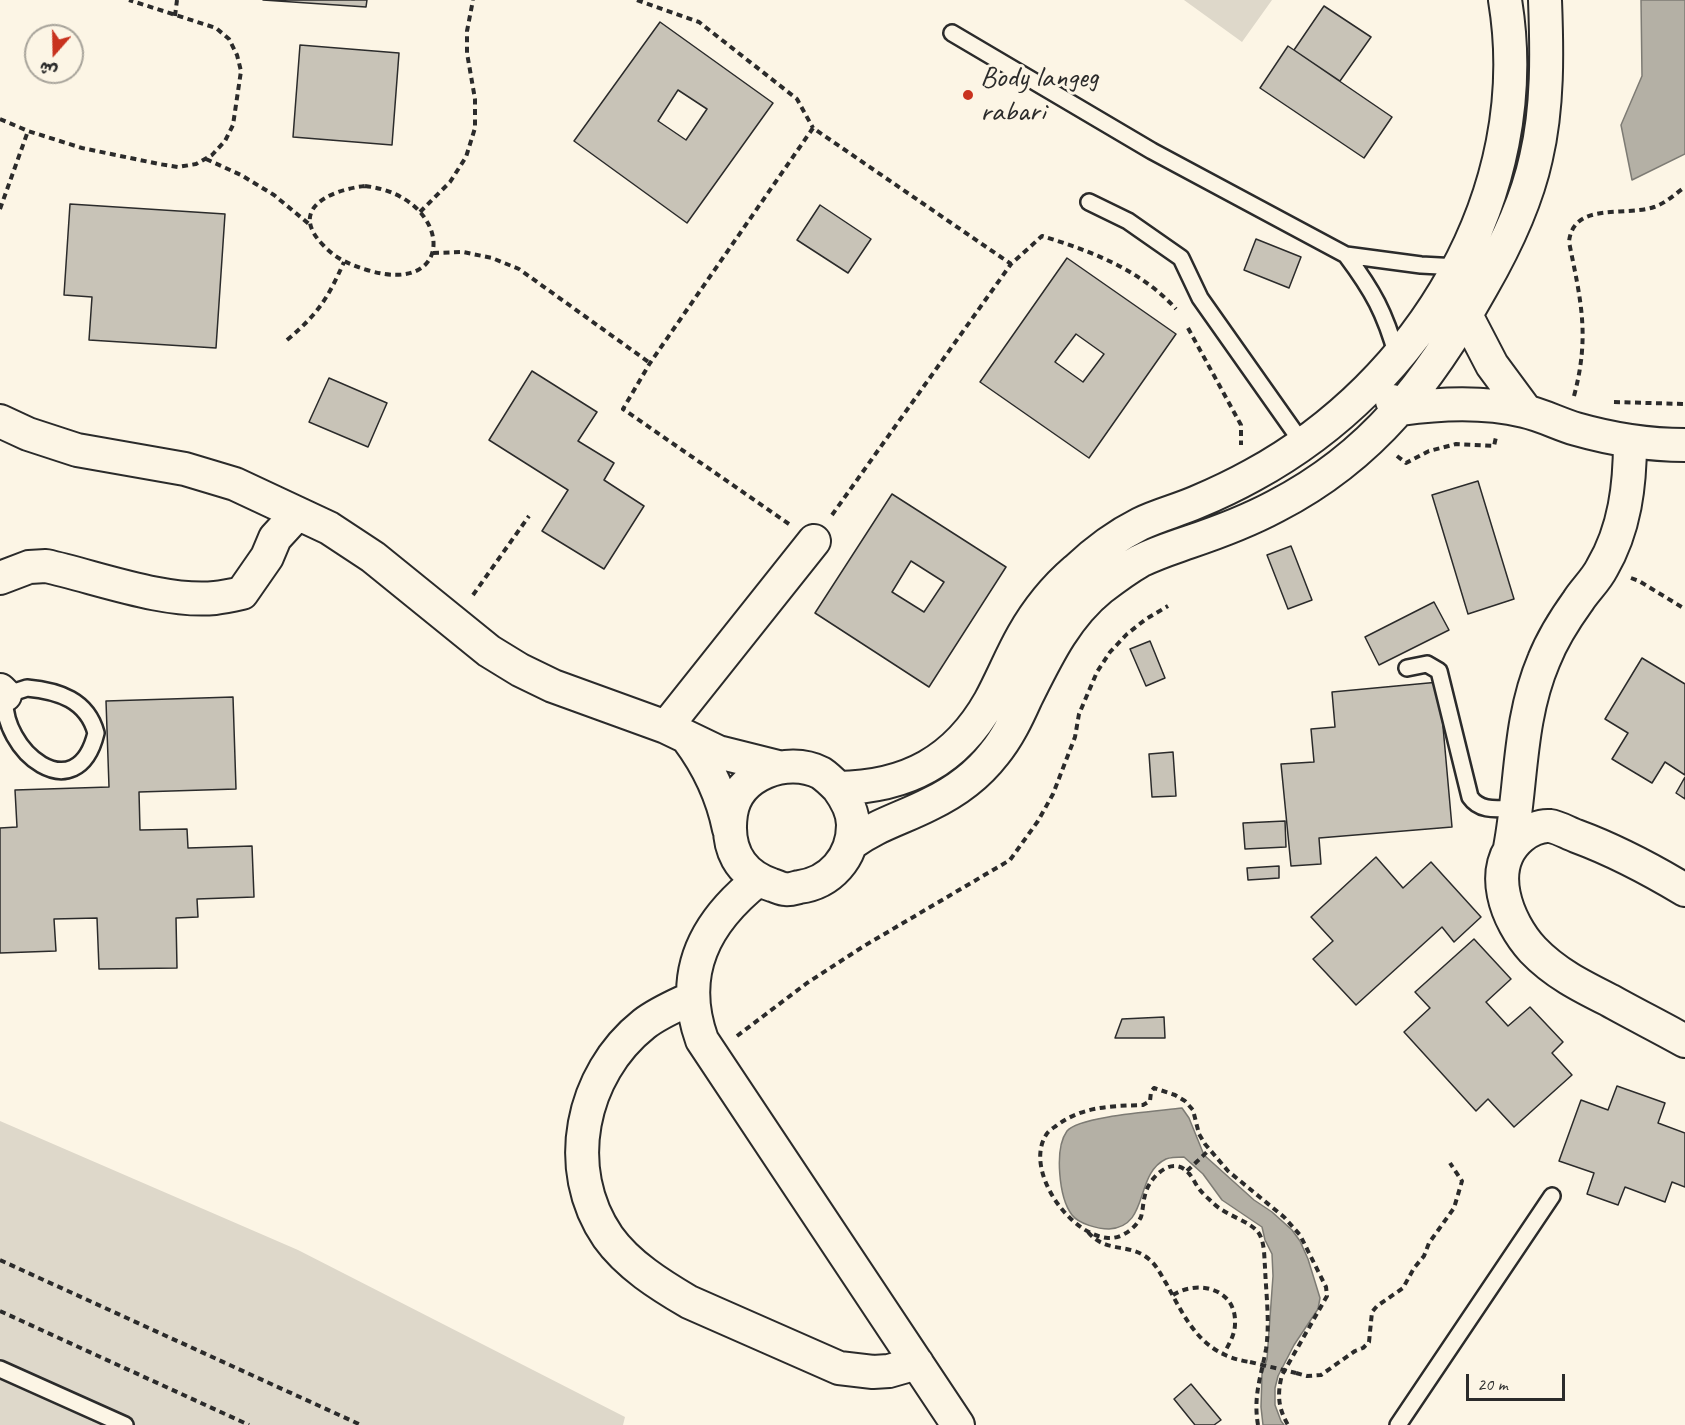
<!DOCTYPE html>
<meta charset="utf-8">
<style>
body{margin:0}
#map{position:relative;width:1685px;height:1425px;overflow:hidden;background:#fcf5e5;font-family:Caveat,"Playpen Sans Arabic",sans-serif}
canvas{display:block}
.north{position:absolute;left:24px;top:24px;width:60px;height:60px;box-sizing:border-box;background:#fcf5e5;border:2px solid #a8a49b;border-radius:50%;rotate:200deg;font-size:16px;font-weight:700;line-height:24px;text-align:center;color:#2b2b2b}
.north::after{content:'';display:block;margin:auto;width:21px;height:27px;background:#c8321e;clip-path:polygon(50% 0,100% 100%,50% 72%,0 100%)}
.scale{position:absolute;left:1466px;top:1374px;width:99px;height:27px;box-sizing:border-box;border:3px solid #2b2b2b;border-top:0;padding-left:8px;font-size:18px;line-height:21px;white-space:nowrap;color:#2b2b2b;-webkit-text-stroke:4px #fcf5e5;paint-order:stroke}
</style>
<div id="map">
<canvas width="1685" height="1425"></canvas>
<div class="north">ش</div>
<div class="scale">20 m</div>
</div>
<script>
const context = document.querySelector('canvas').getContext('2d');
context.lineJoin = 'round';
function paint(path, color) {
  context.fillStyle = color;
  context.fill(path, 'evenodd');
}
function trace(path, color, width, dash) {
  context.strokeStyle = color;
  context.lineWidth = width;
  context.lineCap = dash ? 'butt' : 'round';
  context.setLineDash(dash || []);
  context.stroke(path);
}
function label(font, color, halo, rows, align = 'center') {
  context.font = font + ' Caveat,sans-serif';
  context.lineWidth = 6;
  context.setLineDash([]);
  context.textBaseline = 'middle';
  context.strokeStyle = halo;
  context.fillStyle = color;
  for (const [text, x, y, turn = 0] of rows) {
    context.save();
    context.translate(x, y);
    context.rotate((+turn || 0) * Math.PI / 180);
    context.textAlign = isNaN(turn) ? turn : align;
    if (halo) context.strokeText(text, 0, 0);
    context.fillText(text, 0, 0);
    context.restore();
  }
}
paint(new Path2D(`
 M1184 0H1272L1242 42Z
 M0 1121 298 1250 625 1417 623 1425H0Z`), '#ded8ca');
const water = new Path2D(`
 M1641 0H1685V154L1632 180 1621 125 1642 76Z
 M1182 1108 1189 1118 1204 1155 1254 1200 1272 1212 1292 1230 1300 1241 1308 1259 1320 1298 1318 1309 1294 1345 1278 1376 1275 1388V1405L1281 1421 1284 1425H1263L1261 1407 1262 1374 1267 1359 1273 1276 1272 1254 1265 1240 1262 1227 1222 1200 1203 1174 1184 1157C1178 1157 1171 1157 1166 1159 1134 1174 1150 1227 1109 1229 1098 1229 1079 1224 1072 1215 1059 1198 1054 1149 1067 1131 1079 1116 1160 1111 1182 1108Z`);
paint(water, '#b4b0a5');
trace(water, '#7d7b74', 1.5);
const building = new Path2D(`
 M263 0H367L366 7Z
 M1324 6 1371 37 1340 81 1294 50Z
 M660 22 773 103 687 223 574 141ZM678 90 707 109 686 140 658 121Z
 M300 45 399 53 392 145 293 137Z
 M1288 46 1392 117 1364 158 1260 88Z
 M70 204 225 214 216 348 89 340 92 297 64 295Z
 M820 205 871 239 848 273 797 240Z
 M1256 239 1301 257 1289 288 1244 270Z
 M1067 258 1176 334 1089 458 980 382ZM1076 334 1104 354 1083 382 1055 362Z
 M532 371 597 412 578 441 614 463 604 480 644 506 604 569 542 531 568 490 489 440Z
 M329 378 387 403 368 447 309 422Z
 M1478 481 1514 599 1468 614 1432 495Z
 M892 494 1006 567 929 687 815 613ZM911 561 944 582 924 612 892 592Z
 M1291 546 1312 600 1288 609 1267 555Z
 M1434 602 1449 630 1379 665 1365 637Z
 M1150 641 1165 678 1146 686 1130 649Z
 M1642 658 1685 684V775L1665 762 1652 783 1612 759 1628 733 1605 719Z
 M1439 682 1452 827 1319 838 1321 864 1291 866 1281 764 1314 762 1311 729 1335 727 1332 692Z
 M233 697 236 789 139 792 140 830 187 829 188 848 252 846 254 897 197 899 198 917 176 918 177 968 99 969 97 918 54 919 56 951 0 953V828L17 827 15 790 109 787 106 701Z
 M1173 752 1176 796 1152 797 1149 754Z
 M1685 777V799L1676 793Z
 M1285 821 1286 847 1245 849 1243 823Z
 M1376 857 1403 888 1431 862 1481 917 1454 942 1442 927 1356 1005 1313 959 1333 941 1311 917Z
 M1279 866V878L1248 880 1247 868Z
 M1474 939 1511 979 1486 1002 1508 1026 1530 1007 1563 1042 1552 1053 1572 1075 1514 1127 1488 1099 1476 1111 1404 1032 1430 1008 1415 992Z
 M1164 1017 1165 1038H1115L1122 1019Z
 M1617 1086 1665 1103 1658 1123 1685 1133V1187L1672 1182 1665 1202 1625 1187 1618 1205 1587 1194 1594 1173 1559 1161 1581 1100 1608 1110Z
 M1191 1384 1221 1420 1214 1425H1195L1174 1399Z`);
paint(building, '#c8c3b7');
trace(building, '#2b2b2b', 1.5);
const lane = new Path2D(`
 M952 33 1152 151 1346 255 1421 265 1458 267
 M1089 202 1128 221 1181 258 1200 298 1303 444
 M1346 255C1373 291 1385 313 1397 356
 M1407 668 1427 664 1439 671 1470 797C1481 813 1500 808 1516 808
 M27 688C59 691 87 700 96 733 77 811 0 752 5 695Z
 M0 1369 125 1425
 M1398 1425 1552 1196`);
const street = new Path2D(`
 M1452 305 1466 315 1492 365 1526 411
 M1392 401 1401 409C1442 403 1483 401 1524 411 1542 415 1559 424 1576 429 1611 439 1649 445 1685 445
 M0 421 28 434 77 450 185 469 235 484 329 528 373 557 489 651 520 670 553 686 666 727 718 752 778 767
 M0 578 29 567 46 566C96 577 164 603 215 598 224 597 233 595 242 593L267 557 275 538 297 514
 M0 690 5 695
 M666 727 814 541
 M688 739C709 767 722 795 729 829
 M838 788C846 799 853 811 853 825 853 858 830 883 799 887 795 888 789 890 785 889 781 889 776 886 772 885 739 874 726 848 731 814 737 774 787 756 821 773 827 777 833 783 838 788 907 787 956 761 990 701 1002 679 1011 656 1023 635 1036 612 1055 588 1076 570 1095 552 1116 536 1140 524 1158 515 1179 510 1197 502 1216 494 1235 485 1253 475 1420 384 1537 193 1505 0
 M852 843C876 825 903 818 930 804 955 792 977 776 994 754 1008 737 1017 718 1026 698 1046 658 1065 617 1101 588 1114 578 1126 569 1140 561 1156 553 1172 548 1189 542 1219 532 1248 521 1276 506 1373 456 1430 380 1482 287 1505 247 1526 204 1536 158 1548 107 1547 52 1545 0
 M1510 848C1522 785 1518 721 1544 660 1552 640 1565 619 1578 601 1585 590 1596 580 1602 568 1625 529 1630 485 1630 441
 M758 880C705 922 678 973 702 1040L958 1425
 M1685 890C1650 869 1614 850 1576 836 1568 833 1558 827 1550 826 1540 825 1528 831 1521 837 1485 867 1507 922 1533 950 1555 973 1581 986 1609 1000 1634 1014 1660 1027 1685 1041
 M692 998C675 1006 658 1013 644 1024 581 1074 561 1169 608 1237 628 1265 660 1285 689 1302L839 1368 873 1372 889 1371 917 1363`);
trace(lane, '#2b2b2b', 20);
trace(street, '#2b2b2b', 36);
trace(new Path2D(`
 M637 0 699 22 797 99 813 128
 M175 16 177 0
 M0 119 28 131 82 148 159 164 178 167 196 164 212 155 225 141 233 125 241 71 237 55 229 39 216 28 129 0
 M206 159 241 175 274 195 309 224
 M365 186C453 196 459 298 367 270 351 265 336 259 324 246 287 209 330 190 365 186Z
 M0 209 28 131
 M420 212 450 182 466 157 475 128V99L467 53V31L473 0
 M433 253 463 252 492 258 519 269 650 363
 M1188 328 1241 425V445
 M287 340C318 314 328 298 344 262
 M1574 396C1590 336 1581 301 1569 242 1573 201 1626 217 1654 207 1666 203 1675 194 1685 187
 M1614 402 1685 404
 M1397 456 1406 463 1429 451 1456 444 1494 446 1496 437
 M832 515 1011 264
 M789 524 623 409 650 363 813 128 1011 264 1042 236C1091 251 1141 270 1176 309
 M1631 578 1639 581 1685 609
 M473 595 529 516
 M737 1036 807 983 864 946 1010 860 1038 821 1053 794 1075 737 1079 714 1097 672 1110 652 1127 634 1146 619 1168 606
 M1187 1171 1209 1150
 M1088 1232C1106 1254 1130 1242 1150 1260 1157 1266 1161 1275 1166 1283 1187 1322 1202 1355 1250 1362
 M0 1260 361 1425
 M1173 1295C1198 1279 1237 1289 1235 1324 1235 1335 1228 1346 1223 1355
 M0 1311 249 1425
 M1296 1373 1307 1376 1321 1375 1355 1351 1363 1348 1369 1342 1372 1312 1377 1306 1403 1288 1414 1268 1424 1256 1429 1243 1454 1208 1462 1181 1450 1163
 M1258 1425C1253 1396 1261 1377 1266 1349 1270 1322 1266 1294 1265 1267 1264 1256 1265 1242 1258 1232 1251 1222 1225 1215 1213 1203 1209 1199 1204 1195 1200 1190 1195 1184 1191 1173 1184 1169 1168 1158 1148 1180 1145 1195 1143 1202 1143 1210 1141 1217 1135 1229 1121 1239 1108 1238 1069 1235 1024 1170 1046 1135 1048 1131 1053 1128 1056 1126 1082 1106 1112 1106 1143 1105L1150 1101 1151 1092 1154 1088 1175 1095 1185 1101 1193 1110 1199 1134 1205 1144 1228 1171 1284 1217 1300 1235 1326 1287 1327 1296 1282 1375C1277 1394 1278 1408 1288 1425`), '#2b2b2b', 4, [6, 4.5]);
trace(lane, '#fcf5e5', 15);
trace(street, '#fcf5e5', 32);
trace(new Path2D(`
 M1250 1362 1296 1373`), '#2b2b2b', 4, [6, 4.5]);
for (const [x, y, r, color] of [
 [968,95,6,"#c8321e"]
]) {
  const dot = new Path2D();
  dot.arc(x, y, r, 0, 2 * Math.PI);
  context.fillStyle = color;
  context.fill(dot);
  trace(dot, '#fcf5e5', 2);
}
label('30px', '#2b2b2b', '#fcf5e5', [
 ["Body langeg",980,78],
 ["rabari",980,112]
], 'left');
</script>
